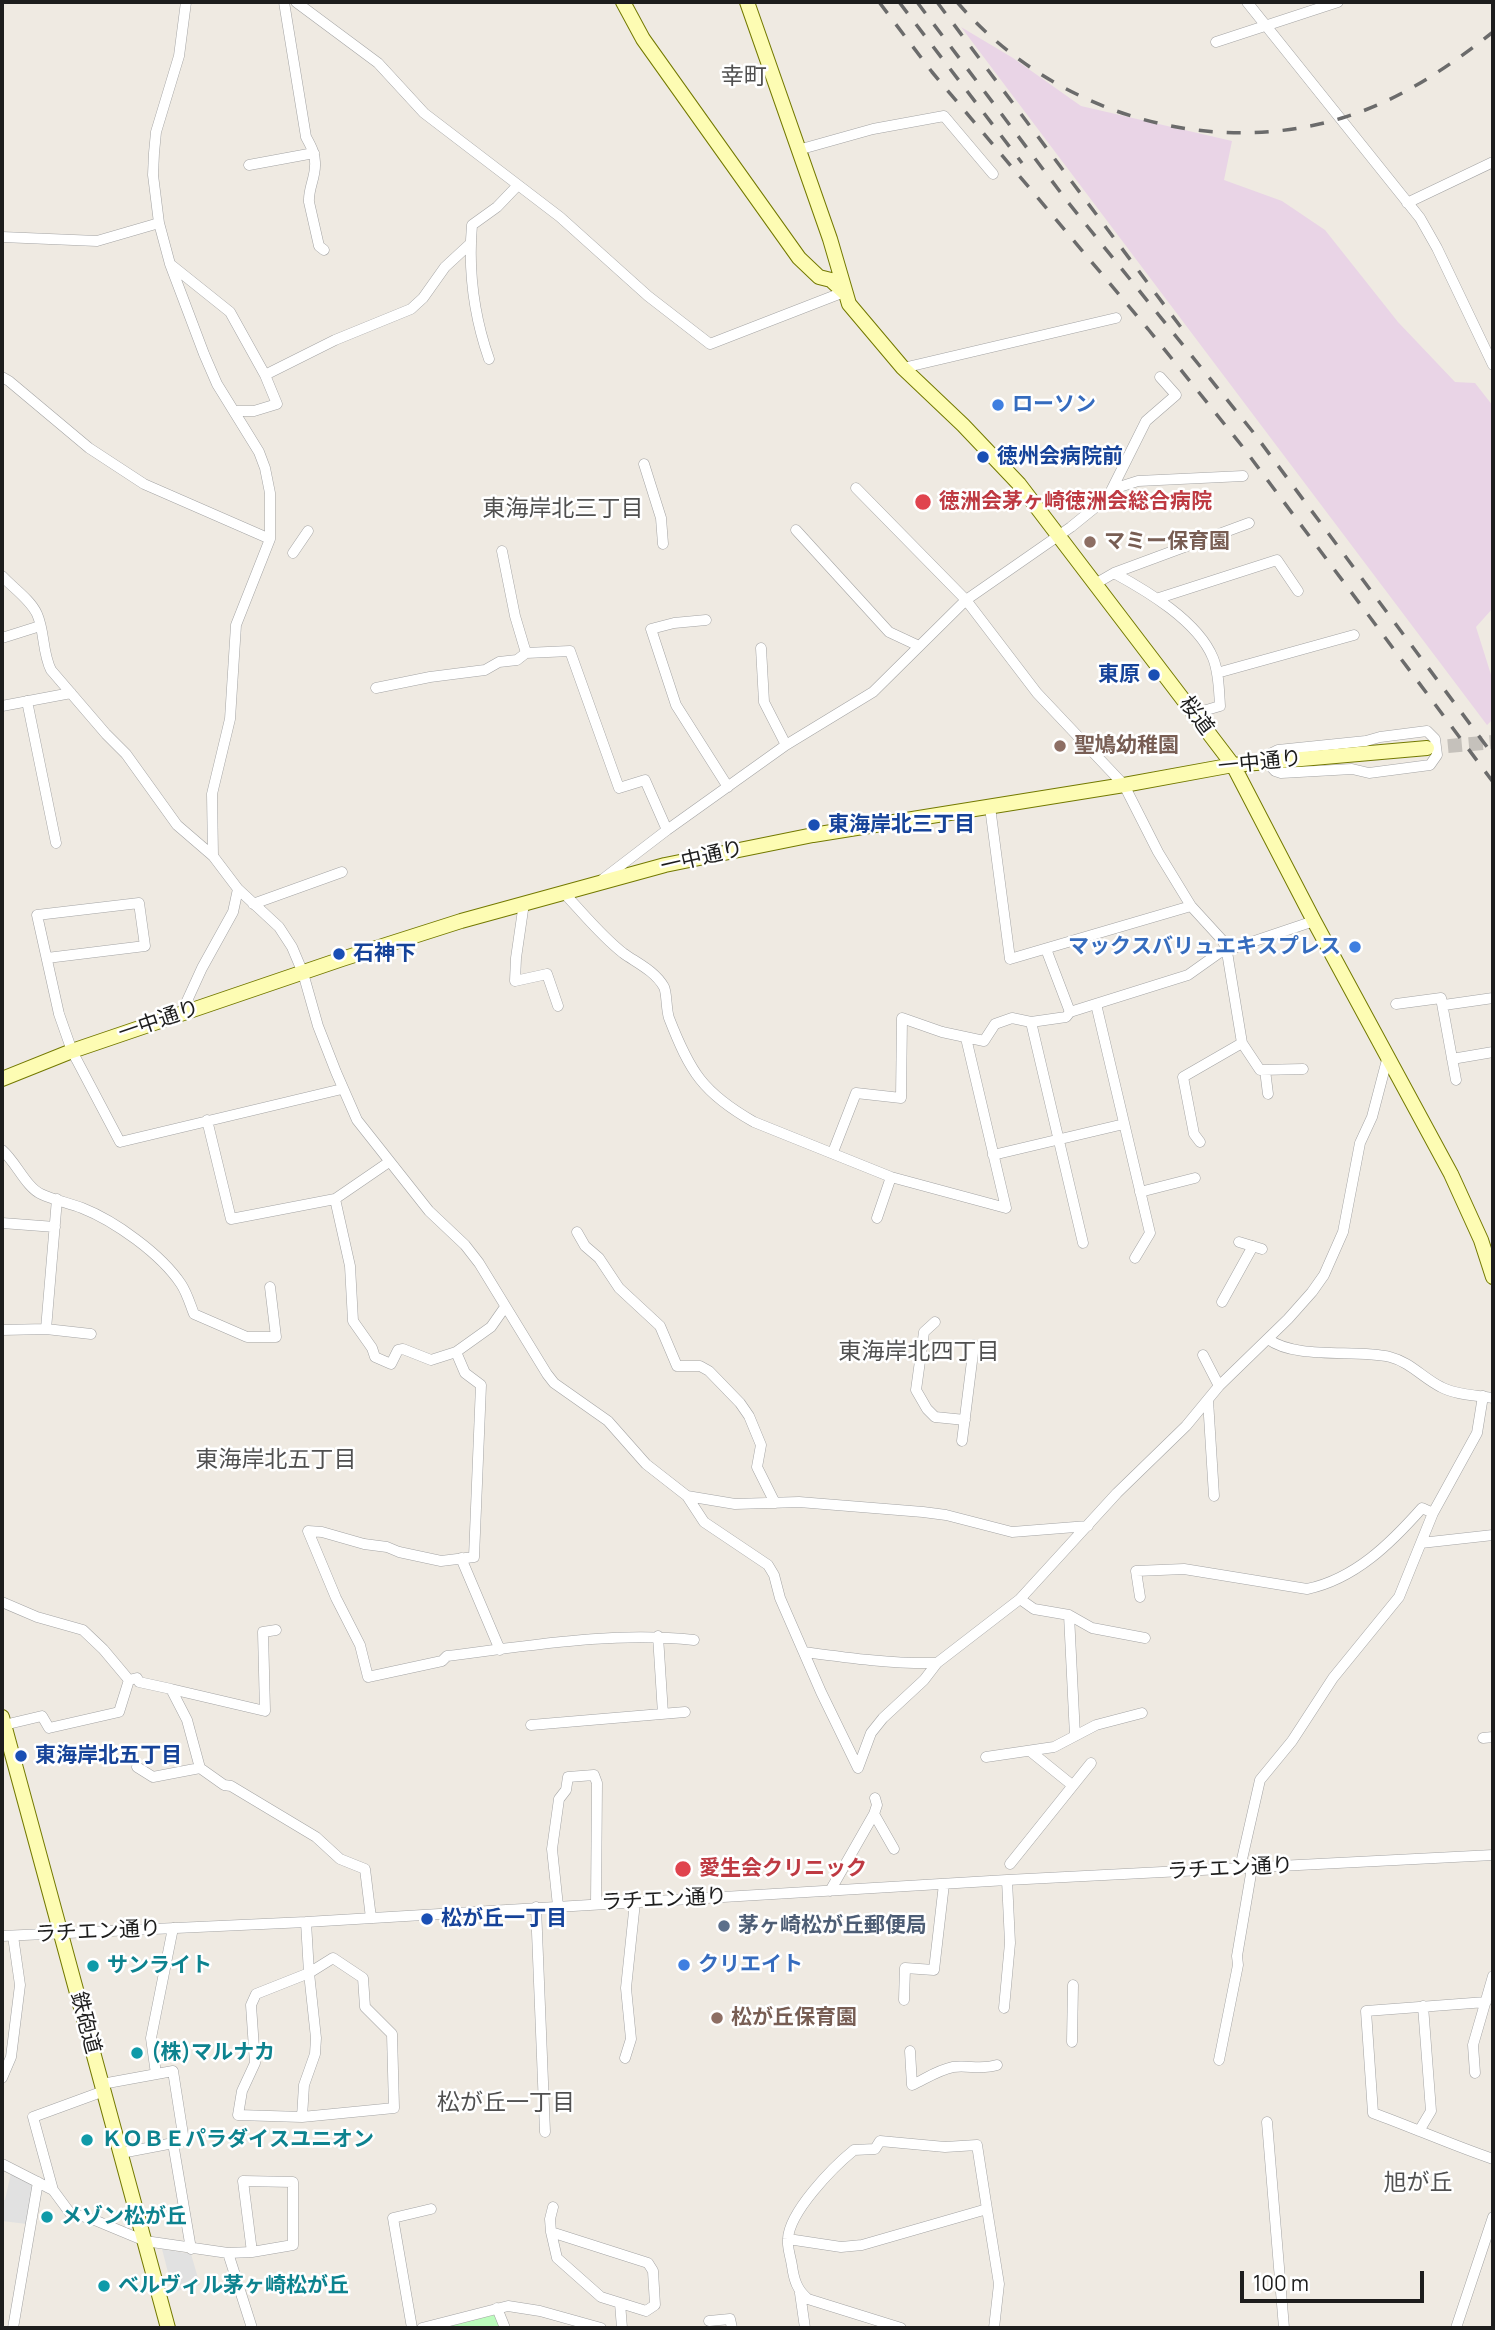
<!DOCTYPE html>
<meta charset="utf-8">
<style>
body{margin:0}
#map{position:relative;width:1495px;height:2330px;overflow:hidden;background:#efeae2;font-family:Manrope,sans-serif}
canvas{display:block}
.frame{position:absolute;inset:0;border:4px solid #1d1d1d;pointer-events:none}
.scale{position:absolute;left:1240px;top:2271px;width:184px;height:32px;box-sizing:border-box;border:4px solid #1d1d1d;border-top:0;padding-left:9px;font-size:21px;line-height:24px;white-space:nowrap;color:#1d1d1d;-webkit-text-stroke:5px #fff;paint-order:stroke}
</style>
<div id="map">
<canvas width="1495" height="2330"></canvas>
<div class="frame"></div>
<div class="scale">100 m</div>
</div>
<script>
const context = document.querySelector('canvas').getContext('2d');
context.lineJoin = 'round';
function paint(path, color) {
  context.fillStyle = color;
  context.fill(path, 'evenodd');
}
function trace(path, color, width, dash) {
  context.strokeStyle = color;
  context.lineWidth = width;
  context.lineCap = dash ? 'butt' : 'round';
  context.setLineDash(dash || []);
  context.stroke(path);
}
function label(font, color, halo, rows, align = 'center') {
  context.font = font + ' Manrope,"Noto Sans JP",sans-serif';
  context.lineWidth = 5;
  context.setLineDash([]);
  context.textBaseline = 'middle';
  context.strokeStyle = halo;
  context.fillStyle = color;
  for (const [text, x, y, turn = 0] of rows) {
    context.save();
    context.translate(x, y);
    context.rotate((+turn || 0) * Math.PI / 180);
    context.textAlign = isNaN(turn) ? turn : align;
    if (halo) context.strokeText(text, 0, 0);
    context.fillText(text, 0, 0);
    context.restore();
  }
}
paint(new Path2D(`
 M961 27 1013 58 1081 106 1232 141 1224 180 1282 201 1325 230 1398 322 1455 382 1475 383 1493 406V608L1476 627 1493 681V719L1487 725Z`), '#e9d4e6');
paint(new Path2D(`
 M498 2314 502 2328H444L443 2326Z`), '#bcfcbd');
paint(new Path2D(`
 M11 2173 34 2186 27 2224 2 2221V2200H5Z
 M162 2249 191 2254 200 2285 173 2292Z`), '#e1e1e1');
trace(new Path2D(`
 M1427 748 1493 742`), '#c5c1bb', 14, [14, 7]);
const street = new Path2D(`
 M186 2 179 56 156 132 154 153 153 175 159 223 170 264 204 354 217 384 259 452 265 468 270 493V539L236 625 230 719 212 794 213 856 238 889 279 927 292 947 303 973 318 1026 336 1072 357 1120 429 1211 465 1245 479 1263 547 1374 554 1383 608 1421 646 1464 687 1496 735 1504 799 1502 923 1512 946 1515 1012 1532 1088 1526
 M284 2 306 137C311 146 316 155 315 166 315 178 308 190 309 202L319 246 324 250
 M296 2 378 63 424 113 560 217 648 296 710 344 844 292
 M1247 2 1420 218 1437 248 1493 365
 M1216 42 1338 2
 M798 150 873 129 944 116 993 174
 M249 165 314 153
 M1407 203 1493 162
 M2 237 97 241 159 223
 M170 264 230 312 265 375
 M489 359C474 316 468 271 472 225L497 207 518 185
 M903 368 1116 318
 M2 377 9 381 89 448 144 484 270 539
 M234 411H254L277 404 265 375 335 340 411 309 423 298 445 267 471 243
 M644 464 661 518 663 544
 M856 488 966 600 1037 693 1124 785 1158 852 1191 906 1223 941 1227 952 1242 1043 1183 1077 1194 1134 1200 1142
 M1113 489 1138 481 1243 476
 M796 530 889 632 919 646
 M502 551 515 616 526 653
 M293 553 308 531
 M1114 573C1147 591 1198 621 1213 658 1219 673 1219 691 1220 706L1203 711 1196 715
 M2 576C13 588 30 599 37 614 45 632 42 652 51 670L106 734 126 754 177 825 213 856
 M1095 584 1114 573 1249 523
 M1159 598 1277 560 1298 591
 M706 620 674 623 651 629 676 705 728 787
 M2 638 40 626
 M761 648 764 702 786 745
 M1217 673 1354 635
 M376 688 430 677 485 670 499 662 517 660 526 653 570 651 619 788 645 780 667 830
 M27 701 56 843
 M2 706 71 693
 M1258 760 1278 750 1366 741 1380 737 1427 731 1435 739 1437 755 1430 765 1369 773 1352 769 1281 773 1275 771 1266 761
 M990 807 1010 959 1191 906
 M603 879 667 830 786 745 873 692 966 600 1071 527 1108 497 1146 421 1176 395 1160 377
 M563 892C582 912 601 936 623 953 637 963 655 971 664 987 667 993 666 1009 669 1018 690 1072 703 1093 754 1122L891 1177 1006 1208 966 1038
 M524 903 516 958 515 981 547 974 558 1006
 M253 904 342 872
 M1046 949 1070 1012
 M47 958 145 946 139 903 37 915 59 1014 72 1051 120 1142 342 1089
 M1096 1004 1150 1233 1135 1258
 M1396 1004 1441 998 1456 1080
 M1444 1005 1493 998
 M181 1014 202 968 233 912 238 889
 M1031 1022 1083 1243
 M1242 1043 1260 1070 1303 1069
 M1452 1059 1493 1052
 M1265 1070 1268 1094
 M207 1120 231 1219 335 1199 389 1162
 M2 1150C16 1162 26 1187 41 1194 54 1200 69 1203 82 1208 115 1221 161 1254 181 1284 187 1293 190 1304 194 1314L247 1337H276L270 1287
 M833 1152 856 1093 901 1098 902 1018 942 1032 984 1041 995 1024 1012 1018 1031 1022 1066 1017 1070 1012 1188 975 1219 953 1314 921
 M993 1155 1124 1124
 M1140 1192 1195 1178
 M335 1199 350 1266 353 1321 372 1348 375 1357 391 1364 398 1350 403 1349 431 1360 456 1352
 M877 1218 891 1177
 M2 1223 55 1227
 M577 1232 585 1246 599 1258 619 1288 660 1326 677 1366H700L709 1371 740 1403 749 1416 761 1445 757 1467 775 1503
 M1239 1242 1262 1249
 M1222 1302 1253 1246
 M505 1307 491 1327 456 1352 465 1373 481 1385 474 1557 441 1561 399 1552 387 1547 364 1544 322 1532 308 1531 336 1598 360 1645 368 1677 442 1661 447 1656C529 1646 612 1631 694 1640
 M935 1322 924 1332 916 1390 927 1409 935 1417 965 1420
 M46 1329 57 1199
 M2 1330 46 1329 91 1334
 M1268 1339C1296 1360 1356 1349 1390 1357 1410 1362 1423 1378 1441 1387 1456 1395 1476 1395 1493 1398
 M1203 1355 1219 1386
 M1208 1400 1214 1496
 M962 1441 974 1345
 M687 1496 704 1522 768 1565 774 1575 780 1598 821 1692 858 1768
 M1421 1543 1493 1535
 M461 1558 500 1650
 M1140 1597 1136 1571 1184 1569 1307 1589C1355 1579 1391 1543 1422 1508L1433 1513
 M1020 1599 1034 1609 1069 1615 1092 1628 1145 1638
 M2 1602 37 1617 83 1630 103 1649 129 1680 119 1712 49 1728 42 1716 4 1725
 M1069 1615 1075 1736
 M658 1636 663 1714
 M805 1652C849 1658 892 1664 937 1663
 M129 1680 137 1678 139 1682 171 1689 187 1720 200 1768 224 1785 231 1786 316 1837 340 1859 365 1869 371 1918
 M171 1689 265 1711 263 1632 276 1630
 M531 1725 685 1712
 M1483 1738 1493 1737
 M1030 1751 1072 1785
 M986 1757 1054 1747 1096 1725 1142 1713
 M137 1767 153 1777 200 1768
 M858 1768 871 1733 883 1718 924 1680 937 1663 1020 1599 1117 1493 1186 1426 1219 1386 1288 1319 1312 1292 1324 1275 1343 1232 1360 1143 1372 1117 1388 1056
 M875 1798 877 1805 874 1814 894 1849
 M1010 1864 1091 1763
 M1240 1868 1260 1780 1292 1741 1333 1678 1399 1597 1433 1513 1477 1433 1483 1396
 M830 1891 874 1814
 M558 1906 552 1849 559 1799 566 1790 568 1777 594 1775 597 1783 596 1904
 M536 1907 545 2132
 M2 1936 306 1922 1007 1880 1493 1855
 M904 2000 905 1968 934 1970 944 1884
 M1486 2002 1366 2011 1373 2113C1414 2128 1452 2145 1493 2159
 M1004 2008 1010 1943 1007 1880
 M1072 2042 1073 1985
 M910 2051 912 2085C925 2079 938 2070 953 2067 968 2065 982 2070 997 2065
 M625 2058 631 2039 626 1988 635 1902
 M1219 2060 1238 1965 1237 1956 1252 1868
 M1475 2073 1473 2045 1493 1976
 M156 2074 151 2038 173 1928
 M2 2078 11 2057 20 1985 13 1936
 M102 2084 173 2071 184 2141 121 2153
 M302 2117 304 2085 315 2054 316 2038 309 1973 333 1958 363 1978 365 2007 392 2034 394 2108 302 2117 238 2115 242 2091 255 2063 251 2005 256 1994 309 1973 306 1922
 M1267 2122 1284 2328
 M1419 2131 1431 2111 1423 2006
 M173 2143 191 2249
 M2 2164 53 2190 70 2213 92 2219 145 2241 228 2253 252 2328
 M243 2181 293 2182V2245L252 2252Z
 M53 2190 33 2117 104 2091
 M551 2232 648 2263 653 2271 655 2305 646 2311 601 2297 557 2258 551 2232 550 2219 553 2207
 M788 2239 841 2247 862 2245 987 2209 999 2284 994 2328
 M228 2253 252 2252
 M800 2293 805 2328
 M620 2303 622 2328
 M497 2308 505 2328
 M709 2321 730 2319 732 2328
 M13 2328 38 2182
 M412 2328 393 2218 431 2209
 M422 2328 508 2306 540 2311 601 2328
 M901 2328 808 2299C797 2290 794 2280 792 2266 791 2258 787 2248 788 2239 789 2212 833 2167 854 2150L875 2149 880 2141 945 2147 977 2145 987 2209
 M1456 2328 1493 2217`);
const secondary = new Path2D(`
 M623 2 643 39 799 258 819 277 831 280 844 292
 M747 2 830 239 849 304 903 368 963 425 1019 484 1233 765 1314 921 1451 1174 1481 1240 1493 1277
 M2 1079 72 1051 342 959 461 921 665 865 813 835 1124 785 1233 765 1427 748
 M2 1717 168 2328`);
trace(street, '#a4a4a4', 11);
trace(secondary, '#737900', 16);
trace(street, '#fff', 10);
trace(secondary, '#fdfcb3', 14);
trace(new Path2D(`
 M879 2 932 72 1148 329 1242 446 1493 782
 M899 2 1022 163
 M917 2 1067 201 1253 432 1493 755
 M937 2 1183 330
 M957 2C1050 110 1203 160 1342 118 1399 101 1447 68 1493 32`), '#6b6b6b', 3.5, [14, 14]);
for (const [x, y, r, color] of [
 [998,405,7,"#3f7fe0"],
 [983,457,7,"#1a4fb4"],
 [923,502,9,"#e0444e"],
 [1090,542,7,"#8d6e63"],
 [1154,675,7,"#1a4fb4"],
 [1060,746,7,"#8d6e63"],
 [814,825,7,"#1a4fb4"],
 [1355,947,7,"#3f7fe0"],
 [339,954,7,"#1a4fb4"],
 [21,1756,7,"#1a4fb4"],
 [683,1869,9,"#e0444e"],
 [427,1919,7,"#1a4fb4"],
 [724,1926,7,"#5c6f8a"],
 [684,1965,7,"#3f7fe0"],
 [93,1966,7,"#0f9aa8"],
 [717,2018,7,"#8d6e63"],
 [137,2053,7,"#0f9aa8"],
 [87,2140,7,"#0f9aa8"],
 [47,2217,7,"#0f9aa8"],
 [104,2286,7,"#0f9aa8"]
]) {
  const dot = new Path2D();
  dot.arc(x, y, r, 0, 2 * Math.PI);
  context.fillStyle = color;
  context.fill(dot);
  trace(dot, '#fff', 2.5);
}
label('bold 21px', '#366cbe', '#fff', [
 ["ローソン",1012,405],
 ["マックスバリュエキスプレス",1341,947,"right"],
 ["クリエイト",698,1965]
], 'left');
label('bold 21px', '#164399', '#fff', [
 ["徳州会病院前",997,457],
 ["東原",1140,675,"right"],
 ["東海岸北三丁目",828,825],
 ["石神下",353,954],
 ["東海岸北五丁目",35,1756],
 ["松が丘一丁目",441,1919]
], 'left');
label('bold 21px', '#be3a42', '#fff', [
 ["徳洲会茅ヶ崎徳洲会総合病院",939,502],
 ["愛生会クリニック",699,1869]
], 'left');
label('bold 21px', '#785e54', '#fff', [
 ["マミー保育園",1104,542],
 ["聖鳩幼稚園",1074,746],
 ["松が丘保育園",731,2018]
], 'left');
label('21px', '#1d1d1d', '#fff', [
 ["桜道",1196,716,53],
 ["一中通り",1260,763,-6],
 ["一中通り",702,858,-13],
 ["一中通り",159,1021,-19],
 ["ラチエン通り",1230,1869,-3],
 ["ラチエン通り",664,1900,-3],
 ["ラチエン通り",98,1932,-3],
 ["鉄砲道",85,2023,75]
]);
label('bold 21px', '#4e5e75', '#fff', [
 ["茅ヶ崎松が丘郵便局",738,1926]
], 'left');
label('bold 21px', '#0d838f', '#fff', [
 ["サンライト",107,1966],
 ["(株)マルナカ",151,2053],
 ["ＫＯＢＥパラダイスユニオン",101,2140],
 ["メゾン松が丘",61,2217],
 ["ベルヴィル茅ヶ崎松が丘",118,2286]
], 'left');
label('23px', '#505050', '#fff', [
 ["幸町",744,78],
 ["東海岸北三丁目",563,510],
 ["東海岸北四丁目",919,1353],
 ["東海岸北五丁目",276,1461],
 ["松が丘一丁目",506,2104],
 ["旭が丘",1418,2184]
]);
</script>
